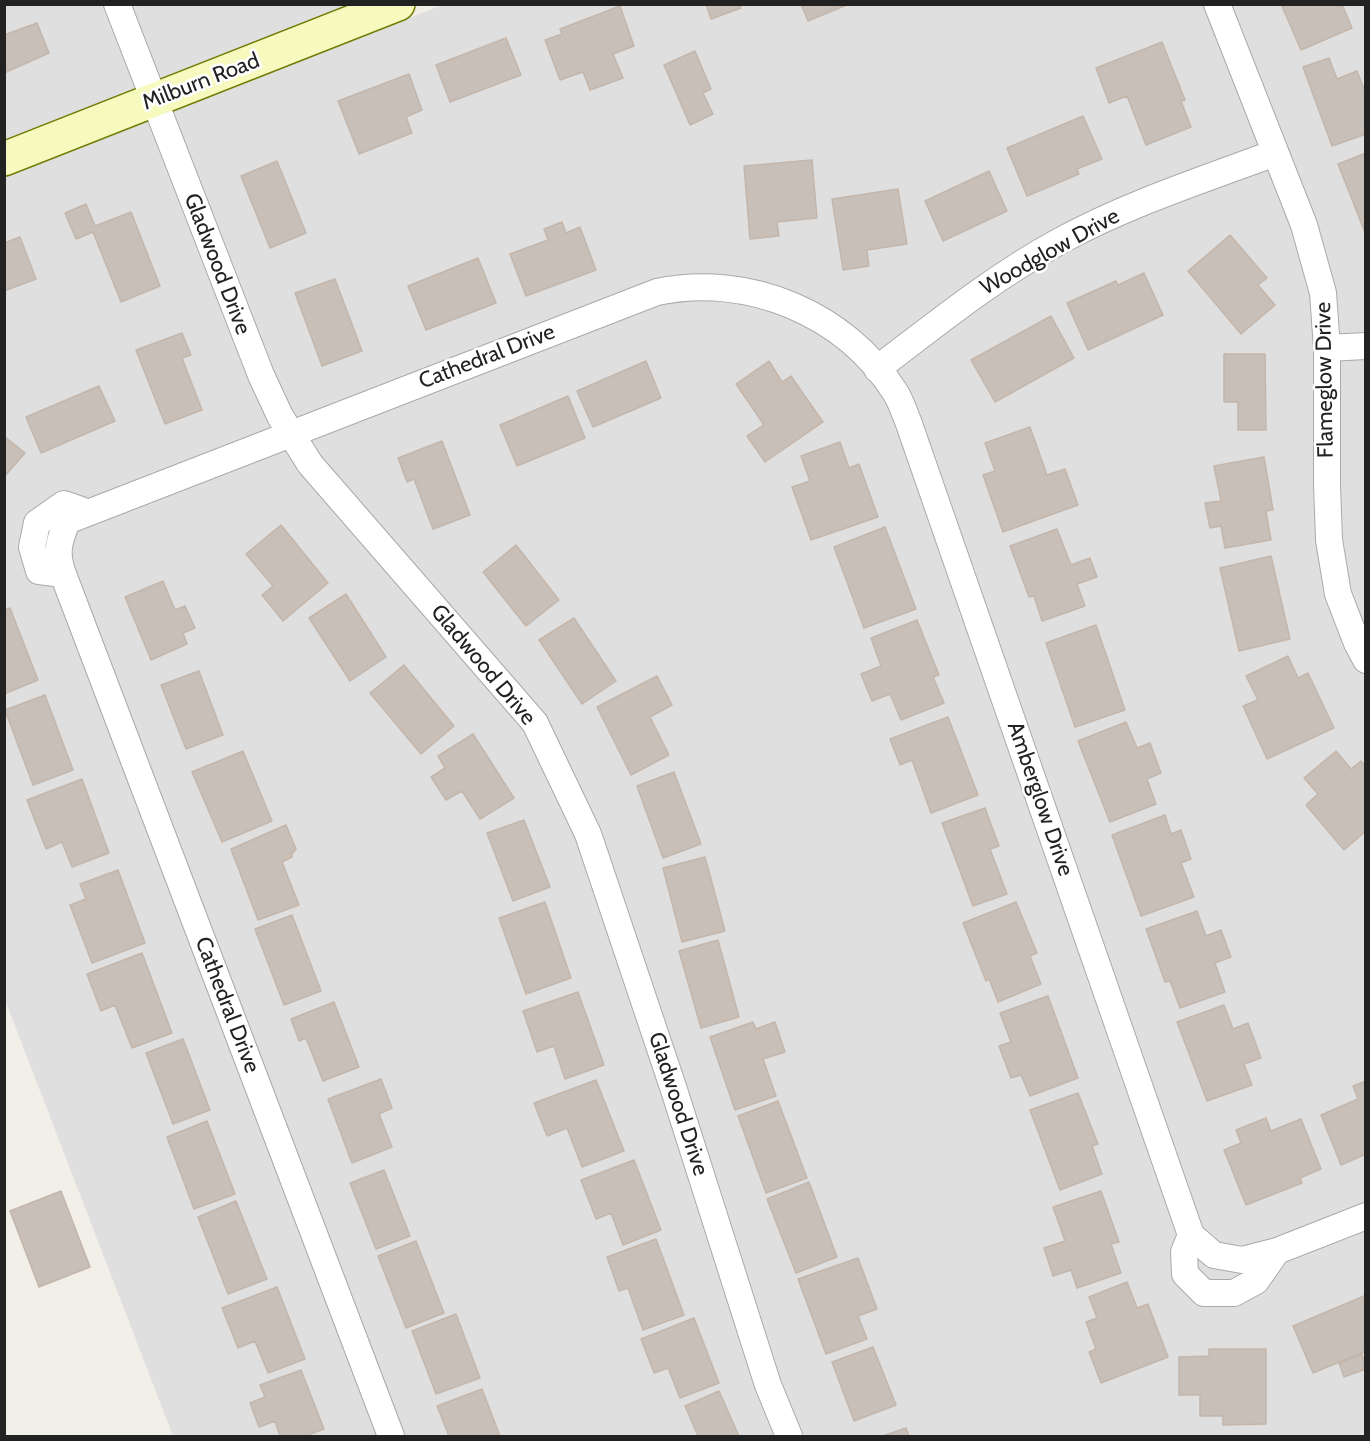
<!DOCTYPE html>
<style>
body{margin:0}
#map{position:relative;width:1370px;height:1441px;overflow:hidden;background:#f2efe9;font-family:Cabin,sans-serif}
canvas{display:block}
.frame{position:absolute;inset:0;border:6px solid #222;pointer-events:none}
</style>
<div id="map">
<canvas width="1370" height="1441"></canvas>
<div class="frame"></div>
</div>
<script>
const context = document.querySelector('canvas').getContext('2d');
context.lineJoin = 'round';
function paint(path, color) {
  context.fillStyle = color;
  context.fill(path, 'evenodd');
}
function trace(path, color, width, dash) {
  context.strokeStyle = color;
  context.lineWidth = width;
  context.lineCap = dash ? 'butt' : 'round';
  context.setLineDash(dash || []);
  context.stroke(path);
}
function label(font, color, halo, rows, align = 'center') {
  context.font = font + ' Cabin,sans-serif';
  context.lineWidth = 5;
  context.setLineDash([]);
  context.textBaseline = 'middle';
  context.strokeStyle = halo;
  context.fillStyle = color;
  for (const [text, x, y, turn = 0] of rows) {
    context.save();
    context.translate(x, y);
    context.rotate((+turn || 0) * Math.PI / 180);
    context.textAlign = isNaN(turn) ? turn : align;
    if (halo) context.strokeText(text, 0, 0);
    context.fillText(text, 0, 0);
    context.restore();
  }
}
paint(new Path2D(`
 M5 5H364L5 148Z
 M442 5H1365V1436H173L5 1000V178Z`), '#e0dfdf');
const building = new Path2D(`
 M706 4H739L741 8 711 19Z
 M801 4H849L808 21Z
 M1281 4H1342L1352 28 1301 50Z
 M620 6 634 46 613 54 623 78 590 90 583 72 560 80 545 40 562 34 560 29Z
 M37 23 49 53 4 73V35Z
 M506 38 521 75 450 102 436 65Z
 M1162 42 1185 100 1181 101 1191 127 1146 145 1127 96 1109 103 1096 68Z
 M695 51 711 89 703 93 713 114 690 125 664 65Z
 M1329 58 1337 79 1357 71 1366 94V134L1332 146 1303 67Z
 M409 74 422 110 406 117 412 133 359 154 338 101Z
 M1083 116 1102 159 1077 169 1079 174 1027 196 1007 148Z
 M1366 153V235L1338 164Z
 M812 160 817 218 777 222 779 236 750 239 744 166Z
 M277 161 306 233 270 248 241 176Z
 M989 171 1007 211 943 241 925 201Z
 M898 189 907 244 867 250 869 266 843 270 832 199Z
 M86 204 95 226 131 212 160 286 121 302 93 232 76 239 65 213Z
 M562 222 566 233 580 227 596 270 526 296 510 254 548 240 544 229Z
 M1230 235 1267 278 1258 285 1275 305 1241 334 1188 271Z
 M20 237 36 279 4 291V243Z
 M478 258 496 303 426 330 408 286Z
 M1144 273 1163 315 1088 350 1067 303 1116 281 1118 285Z
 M335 279 362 351 322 366 295 293Z
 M1051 316 1074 358 995 402 971 360Z
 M182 333 191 355 182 358 202 410 165 424 136 350Z
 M1224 354H1265L1266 430H1238V402H1224Z
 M646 361 661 398 593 427 577 391Z
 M769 361 782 382 791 376 823 422 765 462 747 436 764 425 736 384Z
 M99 386 115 421 41 453 26 417Z
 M568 396 585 438 517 466 500 425Z
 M1030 427 1047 475 1065 469 1078 505 1003 532 983 475 995 471 985 443Z
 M4 436 25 453 4 477Z
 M442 441 470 515 433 529 414 479 407 482 398 458Z
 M840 442 849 468 859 464 878 517 811 540 792 487 810 481 801 456Z
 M1264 457 1273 510 1266 511 1271 540 1225 548 1221 526 1210 528 1205 503 1221 501 1214 466Z
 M281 525 328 583 283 621 262 595 273 586 246 554Z
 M885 527 916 609 864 628 834 547Z
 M1057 529 1071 565 1090 558 1097 577 1077 584 1085 606 1042 621 1034 596 1029 597 1010 546Z
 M516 545 559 600 526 626 483 572Z
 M1271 556 1290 639 1239 651 1220 568Z
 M163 581 175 610 185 606 195 628 183 633 187 644 151 660 125 597Z
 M346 594 386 657 350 681 309 618Z
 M10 608 38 680 4 694V610Z
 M574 618 616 681 582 704 539 640Z
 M917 620 939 675 933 677 944 703 901 720 890 694 872 701 861 674 881 666 871 638Z
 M1096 625 1125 710 1075 727 1046 643Z
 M1288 656 1298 678 1308 673 1334 728 1267 759 1243 706 1258 700 1246 676Z
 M404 665 454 726 421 754 370 693Z
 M199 671 223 735 186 749 161 685Z
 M657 676 672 705 650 717 669 755 631 775 597 707Z
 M45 695 73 770 33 785 5 710Z
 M948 717 978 795 931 813 912 760 900 765 890 739Z
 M1126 722 1137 748 1150 743 1161 773 1147 779 1156 804 1110 822 1078 741Z
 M473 734 514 798 480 819 462 791 446 800 431 777 445 768 438 756Z
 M243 751 272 821 222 842 192 772Z
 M1336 751 1351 769 1361 761 1366 767V831L1344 850 1306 805 1318 794 1304 778Z
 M674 772 701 844 663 858 637 786Z
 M82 779 109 853 72 867 62 842 46 849 27 800Z
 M985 808 999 846 990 849 1007 894 973 906 942 823Z
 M1165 815 1171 834 1181 830 1191 859 1181 863 1194 897 1141 916 1112 835Z
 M524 820 550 887 513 901 487 833Z
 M286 825 296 849 292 854V857L282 862 299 905 258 920 231 849Z
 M705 857 725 931 682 942 663 868Z
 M118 870 145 943 92 963 70 905 86 899 80 884Z
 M545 902 571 978 526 994 499 918Z
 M1016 902 1037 953 1030 956 1041 984 998 1002 989 979 986 981 963 923Z
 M1197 911 1206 936 1221 930 1231 957 1215 963 1225 992 1180 1008 1170 981 1165 982 1146 929Z
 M292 915 321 991 284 1005 255 929Z
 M718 940 739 1017 701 1028 679 951Z
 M142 953 172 1033 132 1048 115 1005 101 1011 87 974Z
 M578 992 604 1065 565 1079 554 1046 537 1052 523 1011Z
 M1048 996 1078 1078 1030 1096 1021 1075 1011 1078 999 1046 1011 1042 1000 1013Z
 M334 1002 359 1067 323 1081 306 1038 299 1041 291 1019Z
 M1224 1005 1233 1029 1248 1023 1261 1058 1244 1064 1252 1085 1207 1101 1177 1022Z
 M753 1022 756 1029 775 1022 785 1052 763 1059 776 1096 735 1110 710 1037Z
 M183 1039 210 1110 173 1124 146 1053Z
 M381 1079 392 1108 379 1114 392 1147 352 1163 328 1099Z
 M596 1080 624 1151 582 1167 567 1128 547 1136 534 1103Z
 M1366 1081V1154L1341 1165 1321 1115 1358 1099 1353 1086Z
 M1078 1093 1098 1144 1092 1146 1102 1174 1060 1190 1030 1110Z
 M778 1101 807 1178 766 1193 738 1116Z
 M1266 1118 1271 1131 1301 1119 1321 1169 1300 1178 1302 1183 1246 1205 1224 1150 1241 1143 1236 1130Z
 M207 1121 235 1194 194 1209 167 1137Z
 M634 1160 661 1230 623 1245 611 1213 596 1219 581 1180Z
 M384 1170 410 1236 376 1249 350 1183Z
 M809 1182 837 1257 796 1273 767 1199Z
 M61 1191 90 1267 39 1287 10 1211Z
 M1101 1191 1119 1242 1111 1244 1121 1273 1077 1288 1071 1270 1053 1276 1044 1248 1065 1241 1053 1207Z
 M236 1201 267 1279 228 1294 198 1217Z
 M656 1239 684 1315 643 1330 628 1288 619 1291 607 1257Z
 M416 1241 444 1313 406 1328 378 1256Z
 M858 1258 877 1309 858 1316 867 1339 826 1354 798 1279Z
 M1127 1282 1137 1308 1148 1304 1168 1357 1101 1383 1089 1352 1096 1349 1086 1322 1097 1318 1089 1297Z
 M277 1287 305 1359 268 1373 255 1341 238 1348 222 1308Z
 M1364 1296 1366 1301V1351L1313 1373 1293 1326Z
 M456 1314 480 1378 436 1394 412 1331Z
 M694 1318 719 1383 680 1398 668 1368 654 1373 641 1339Z
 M873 1347 896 1405 854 1421 832 1362Z
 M1209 1349H1266V1424L1223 1425V1416H1200V1395H1179V1357L1209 1356Z
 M1362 1354 1366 1369 1344 1377 1339 1363Z
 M301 1370 324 1429 305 1436H280L275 1421 259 1427 250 1403 265 1397 260 1385Z
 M482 1389 500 1436H449L437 1406Z
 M719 1391 739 1436H698L685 1406Z
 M906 1428 909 1436H883Z`);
paint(building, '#c7bfb8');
trace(building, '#c4b6ab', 1.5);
const street = new Path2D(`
 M117 4 261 375 280 416 310 464 535 723 588 834 674 1090 768 1385 789 1436
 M1217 4 1304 225 1323 293 1327 348V484L1329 540 1338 594 1357 643 1366 660
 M1327 348 1366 346
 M877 369C936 324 994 277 1060 241 1128 204 1202 180 1275 153
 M63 574 39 571 32 547 37 523 64 504 81 510
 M1191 1235 1184 1252 1185 1274 1204 1293H1234L1256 1281 1277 1251
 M391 1436 63 574C55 552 59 542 67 521L657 292C748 273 845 313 895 392 901 401 904 412 908 421L1191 1235 1214 1255 1242 1260 1277 1251 1366 1216`);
const secondary = new Path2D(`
 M4 159 398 4`);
trace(street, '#a9a9a9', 28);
trace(secondary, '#707d05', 36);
trace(street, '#fff', 26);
trace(secondary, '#f7fabf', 33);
label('22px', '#222', '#fff', [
 ["Milburn Road",201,82,-21],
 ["Woodglow Drive",1050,252,-29],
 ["Gladwood Drive",217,264,69],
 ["Cathedral Drive",487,357,-21],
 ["Flameglow Drive",1325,380,-91],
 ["Gladwood Drive",483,665,50],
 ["Amberglow Drive",1040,799,71],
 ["Cathedral Drive",227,1005,69],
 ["Gladwood Drive",678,1104,72]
]);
</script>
